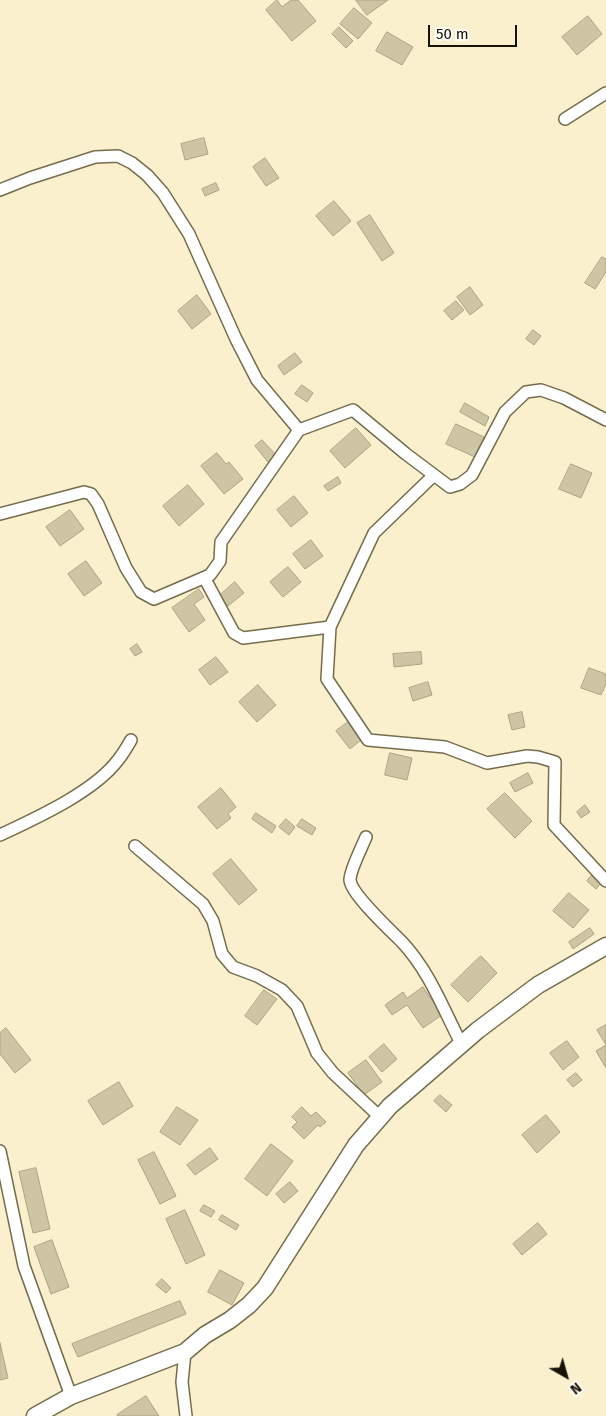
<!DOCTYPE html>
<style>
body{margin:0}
#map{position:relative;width:606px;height:1416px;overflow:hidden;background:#faf0cd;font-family:"Fira Sans",sans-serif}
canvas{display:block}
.north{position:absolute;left:541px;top:1351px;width:50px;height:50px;-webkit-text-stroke:4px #fffdf6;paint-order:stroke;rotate:142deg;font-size:14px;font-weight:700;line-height:20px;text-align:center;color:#161206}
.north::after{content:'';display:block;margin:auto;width:18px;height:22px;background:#161206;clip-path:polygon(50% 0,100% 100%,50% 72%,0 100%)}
.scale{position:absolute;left:428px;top:25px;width:89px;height:22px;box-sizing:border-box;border:2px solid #161206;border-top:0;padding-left:6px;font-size:15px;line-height:18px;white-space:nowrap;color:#161206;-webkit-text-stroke:4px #fffdf6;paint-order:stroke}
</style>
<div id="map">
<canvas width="606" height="1416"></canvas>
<div class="north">N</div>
<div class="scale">50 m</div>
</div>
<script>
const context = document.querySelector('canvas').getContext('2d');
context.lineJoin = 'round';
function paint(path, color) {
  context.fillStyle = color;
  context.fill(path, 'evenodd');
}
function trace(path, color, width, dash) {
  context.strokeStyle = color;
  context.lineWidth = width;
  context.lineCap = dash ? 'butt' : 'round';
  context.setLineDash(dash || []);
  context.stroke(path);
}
const building = new Path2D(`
 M277 0 282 7 291 0H298L316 21 292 41 266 10Z
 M356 0H388L367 15Z
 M354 8 372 23 358 39 340 24Z
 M588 16 602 34 577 55 562 37Z
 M339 27 353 41 346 48 332 34Z
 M387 32 413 47 402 65 376 51Z
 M204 138 208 154 185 160 181 144Z
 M265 158 279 178 266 186 253 167Z
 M216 183 219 190 205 196 202 189Z
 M334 201 351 221 333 236 316 216Z
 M370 215 394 253 382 261 357 223Z
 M602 257 606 259V272L595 289 585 283Z
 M470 287 483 305 470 315 457 297Z
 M197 295 211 314 192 329 178 311Z
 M456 301 464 310 452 320 444 311Z
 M533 330 541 336 534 345 526 339Z
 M295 353 302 362 284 375 278 366Z
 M302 385 313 393 307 402 295 394Z
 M465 403 489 417 485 426 460 412Z
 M456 424 484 437 475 457 446 444Z
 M356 428 371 445 345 468 330 451Z
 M262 440 276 455 268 462 255 446Z
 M217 453 226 464 229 462 243 479 224 494 201 466Z
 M571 464 592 473 581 498 559 489Z
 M338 477 341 483 328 491 324 486Z
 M188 485 204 504 179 526 163 506Z
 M294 496 308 513 291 527 277 510Z
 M70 510 84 529 60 546 46 527Z
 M311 540 323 556 305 569 293 554Z
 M86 561 102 583 84 596 68 574Z
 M288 567 301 582 283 597 270 582Z
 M235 582 244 593 228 606 219 596Z
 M199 589 204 597 194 604 205 620 189 632 172 608Z
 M137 644 142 652 135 656 130 649Z
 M421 652 422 664 394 667 393 654Z
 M216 657 228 672 210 685 199 670Z
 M589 668 606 674V684L601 695 581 688Z
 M428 682 432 695 413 701 409 688Z
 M258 685 276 705 257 722 239 702Z
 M522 712 525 727 512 730 508 715Z
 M348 722 361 740 350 749 336 731Z
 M390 753 412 758 407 780 385 775Z
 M528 773 533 783 515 792 510 783Z
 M221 788 236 807 228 814 231 818 217 829 198 807Z
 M505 793 532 821 515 838 487 809Z
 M585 805 590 812 581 818 577 812Z
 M256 813 276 826 272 833 252 819Z
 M286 819 295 827 289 835 279 827Z
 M302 819 316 828 312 835 297 826Z
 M231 859 257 890 239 905 213 874Z
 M592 875 601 883 596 889 587 881Z
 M569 893 589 910 573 928 553 911Z
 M590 928 594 934 573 949 569 942Z
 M481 956 497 973 468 1002 451 985Z
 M423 987 442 1015 423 1028 407 1005 392 1015 385 1005 403 992 407 998Z
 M264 990 277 999 257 1025 245 1016Z
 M606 1025V1068L596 1051 606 1045 597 1030Z
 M6 1028 31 1060 15 1073 0 1054V1033Z
 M567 1041 579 1057 563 1070 550 1053Z
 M384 1044 397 1059 382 1072 369 1057Z
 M366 1060 382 1082 364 1095 348 1073Z
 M576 1073 582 1080 573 1087 567 1080Z
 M119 1082 133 1106 103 1125 88 1101Z
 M440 1095 452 1105 446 1112 434 1101Z
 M177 1107 198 1120 180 1145 160 1132Z
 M302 1107 311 1116 316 1112 326 1122 320 1127 318 1125 304 1139 292 1127 297 1122 292 1117Z
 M546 1115 560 1132 537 1153 522 1135Z
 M271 1144 293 1161 267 1196 245 1179Z
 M210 1148 218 1159 195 1175 187 1165Z
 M154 1152 176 1196 160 1204 138 1160Z
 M36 1168 50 1229 33 1233 19 1172Z
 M290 1182 298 1191 284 1203 276 1194Z
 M204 1205 215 1211 211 1217 200 1211Z
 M185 1210 205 1255 186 1264 166 1219Z
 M222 1215 239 1225 236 1230 219 1220Z
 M538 1223 547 1234 522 1255 513 1244Z
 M52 1240 69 1287 51 1294 34 1247Z
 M220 1270 244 1283 232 1305 208 1292Z
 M162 1279 171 1288 166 1293 156 1285Z
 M180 1301 186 1314 78 1357 72 1344Z
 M0 1343 8 1378 0 1380Z
 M146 1396 159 1416H118L117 1415Z`);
paint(building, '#cec5a4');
trace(building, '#aca382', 1);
const street = new Path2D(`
 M565 119 606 93
 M0 190 30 178 95 157 118 156 132 163 147 175 163 193 189 234 236 339 257 380 299 430
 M434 475 374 533 330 627 327 679 368 740 445 747 487 763 527 756 538 757 555 762 554 825 606 881
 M0 514 84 492 91 494 98 504 126 568 141 592 154 599 210 575 220 561 221 542 299 430 353 410 406 454 450 487 460 484 472 475 505 412 526 392 541 390 564 398 606 420
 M205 579 234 633 243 638 330 627
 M0 835C36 818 94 792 118 760 123 754 127 747 131 740
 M366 837C362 847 350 870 350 880 351 894 391 931 402 942 430 972 443 1009 462 1045
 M135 846 203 904 213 921 222 954 233 967 257 976 282 990 297 1006 317 1053 333 1073 380 1117
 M0 1151 24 1266 71 1396
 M185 1352 182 1382 186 1416`);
const secondary = new Path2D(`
 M35 1416 71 1396 185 1352 205 1335 230 1320 249 1305 265 1288 356 1145 390 1106 478 1030 538 985 606 946`);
trace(street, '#756c4d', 14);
trace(secondary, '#756c4d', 19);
trace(street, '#fff', 11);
trace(secondary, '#fff', 16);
</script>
